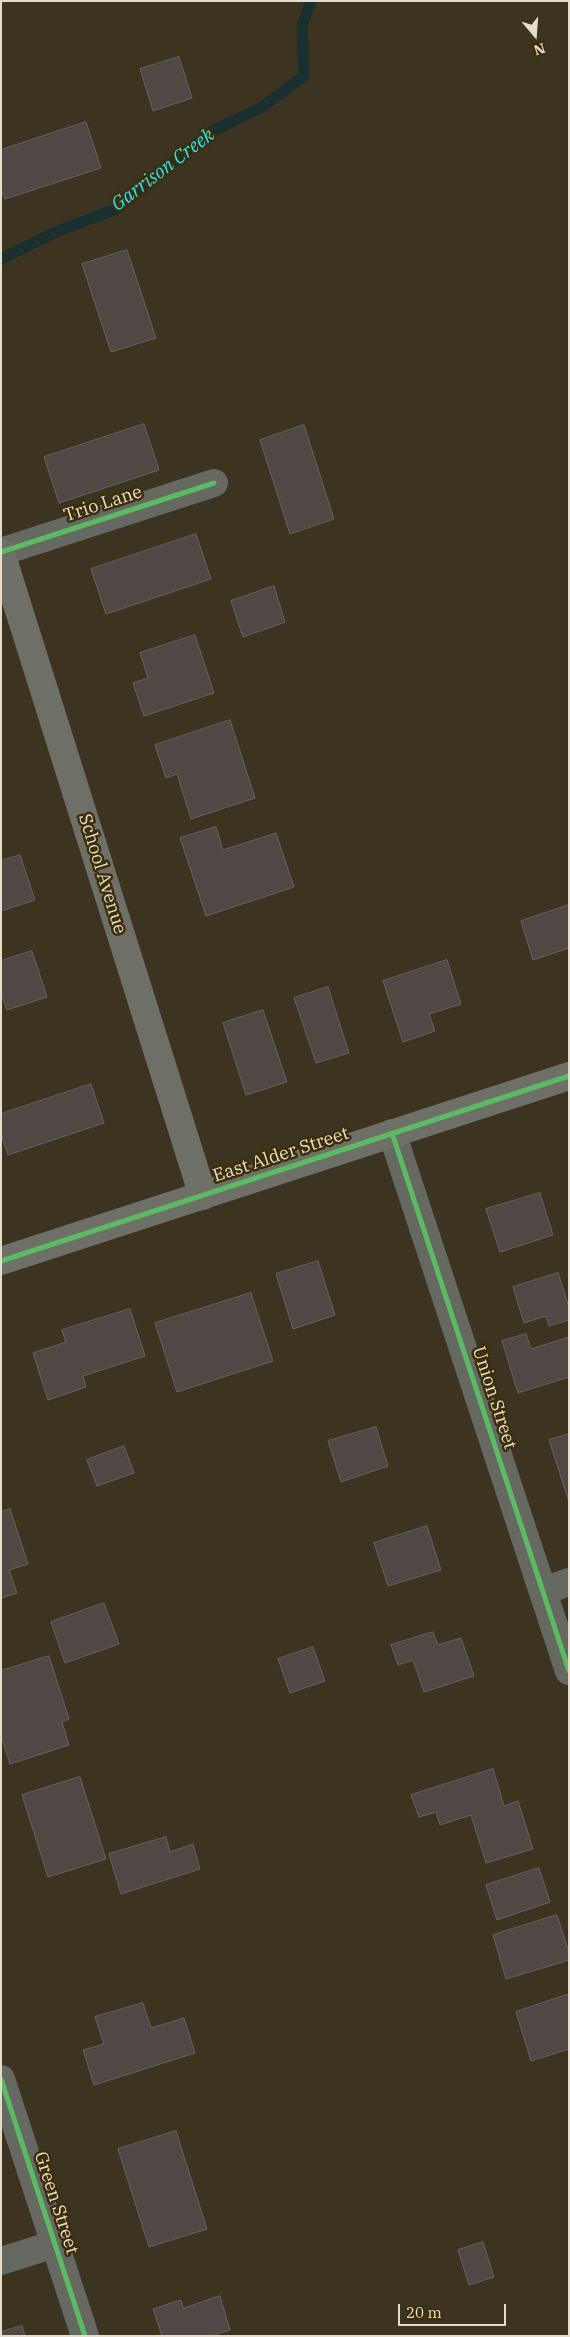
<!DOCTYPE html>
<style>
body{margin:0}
#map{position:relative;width:570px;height:2337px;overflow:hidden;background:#3c3421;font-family:"IBM Plex Serif",serif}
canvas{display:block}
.frame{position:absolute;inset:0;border:2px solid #e5dcca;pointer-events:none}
.north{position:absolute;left:510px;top:10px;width:50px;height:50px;-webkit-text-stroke:4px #3c2e0b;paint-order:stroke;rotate:162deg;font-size:14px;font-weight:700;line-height:20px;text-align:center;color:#e5dcca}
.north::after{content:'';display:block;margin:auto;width:18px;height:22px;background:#e5dcca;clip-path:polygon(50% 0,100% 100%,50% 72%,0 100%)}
.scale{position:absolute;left:398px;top:2304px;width:108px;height:22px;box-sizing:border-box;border:2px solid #e5dcca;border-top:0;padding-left:6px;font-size:15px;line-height:18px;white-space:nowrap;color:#e5dcca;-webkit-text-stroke:4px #3c2e0b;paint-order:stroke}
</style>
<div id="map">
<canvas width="570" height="2337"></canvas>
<div class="frame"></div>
<div class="north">N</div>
<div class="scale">20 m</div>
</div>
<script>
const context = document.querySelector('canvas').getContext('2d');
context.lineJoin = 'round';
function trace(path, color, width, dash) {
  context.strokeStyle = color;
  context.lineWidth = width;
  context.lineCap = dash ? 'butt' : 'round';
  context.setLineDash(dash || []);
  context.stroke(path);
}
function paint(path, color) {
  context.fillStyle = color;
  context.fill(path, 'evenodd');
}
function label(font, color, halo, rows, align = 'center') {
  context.font = font + ' "IBM Plex Serif",serif';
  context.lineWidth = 5;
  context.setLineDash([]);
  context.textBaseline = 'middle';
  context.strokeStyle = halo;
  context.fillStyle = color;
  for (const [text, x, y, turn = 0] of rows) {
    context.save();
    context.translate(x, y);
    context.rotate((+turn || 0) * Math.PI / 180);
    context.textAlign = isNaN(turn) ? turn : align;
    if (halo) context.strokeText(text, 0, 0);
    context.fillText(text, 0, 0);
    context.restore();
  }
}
trace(new Path2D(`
 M1 259 56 232 116 209 211 132 262 107 304 76 302 26 311 1`), '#1a2f2f', 11);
const building = new Path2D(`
 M179 57 192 98 153 111 140 69Z
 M86 122 101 168 5 199 1 189V150Z
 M127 250 156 338 111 352 82 264Z
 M144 424 159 470 59 503 44 457Z
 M304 425 334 519 290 534 260 440Z
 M196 534 211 579 106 614 91 569Z
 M274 586 285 622 243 637 231 601Z
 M195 635 214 693 144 716 133 683 148 678 140 653Z
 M230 720 255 798 191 819 177 774 166 778 155 745Z
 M216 827 223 850 276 833 294 887 206 916 180 838Z
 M20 855 35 900 1 911V861Z
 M569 905V948L533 960 521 921Z
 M32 951 47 997 7 1010 1 994V961Z
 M447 960 461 1004 429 1014 435 1031 403 1042 383 981Z
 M328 987 349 1053 316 1063 294 998Z
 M263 1010 287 1082 246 1095 223 1023Z
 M91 1084 104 1123 8 1155 1 1134V1114Z
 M540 1193 553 1235 500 1252 486 1209Z
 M318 1261 335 1315 293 1329 276 1274Z
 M558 1273 569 1307V1320L549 1326 546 1316 524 1323 513 1287Z
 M251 1293 273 1361 177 1392 155 1323Z
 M130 1309 145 1356 83 1376 86 1387 48 1400 33 1353 66 1342 62 1330Z
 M526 1334 531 1349 569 1337V1377L518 1393 502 1341Z
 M376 1427 388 1466 341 1482 328 1441Z
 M569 1434V1502L549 1440Z
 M124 1446 134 1473 97 1486 87 1460Z
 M10 1509 28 1564 9 1570 17 1593 1 1598V1512Z
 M427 1526 441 1570 388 1586 374 1543Z
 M104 1603 119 1644 65 1663 51 1622Z
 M433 1632 438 1645 461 1638 474 1676 424 1692 413 1660 398 1665 391 1645Z
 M313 1647 325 1681 290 1693 278 1659Z
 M49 1656 69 1719 62 1722 69 1745 10 1764 1 1736V1671Z
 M493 1769 504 1806 518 1801 533 1849 486 1863 471 1815 440 1825 436 1812 419 1817 411 1795Z
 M80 1777 106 1859 48 1877 22 1795Z
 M166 1837 170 1852 193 1844 200 1869 121 1894 109 1854Z
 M539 1868 550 1902 497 1920 486 1885Z
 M557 1915 569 1952V1960L506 1979 493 1935Z
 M569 1994V2049L531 2061 516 2012Z
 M143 2003 151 2028 184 2018 195 2053 94 2085 83 2050 104 2044 95 2017Z
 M176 2131 207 2229 149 2247 118 2149Z
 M483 2242 494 2277 469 2285 458 2250Z
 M220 2296 230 2330 211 2336H162L153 2309 181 2300 183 2308Z
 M22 2326 25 2336H1V2332Z`);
paint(building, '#504844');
trace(building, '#6a615f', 1);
trace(new Path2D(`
 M1 552 214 483
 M392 1133 569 1671
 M543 1591 569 1582
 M1 2079 85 2336
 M1 2261 55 2244`), '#666962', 28);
trace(new Path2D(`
 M1 553 203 1196
 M1 1261 569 1076`), '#6e7067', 28);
trace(new Path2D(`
 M1 552 214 483
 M392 1133 569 1671
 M1 1261 569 1076
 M1 2079 85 2336`), '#5cba63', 5);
label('18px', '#e5dcca', '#3c2e0b', [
 ["Trio Lane",103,504,-18],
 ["School Avenue",102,874,73],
 ["East Alder Street",281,1155,-18],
 ["Union Street",494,1398,72],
 ["Green Street",56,2203,72]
]);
label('italic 19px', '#22e7fa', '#3c2e0b', [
 ["Garrison Creek",163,170,-37]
]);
</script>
